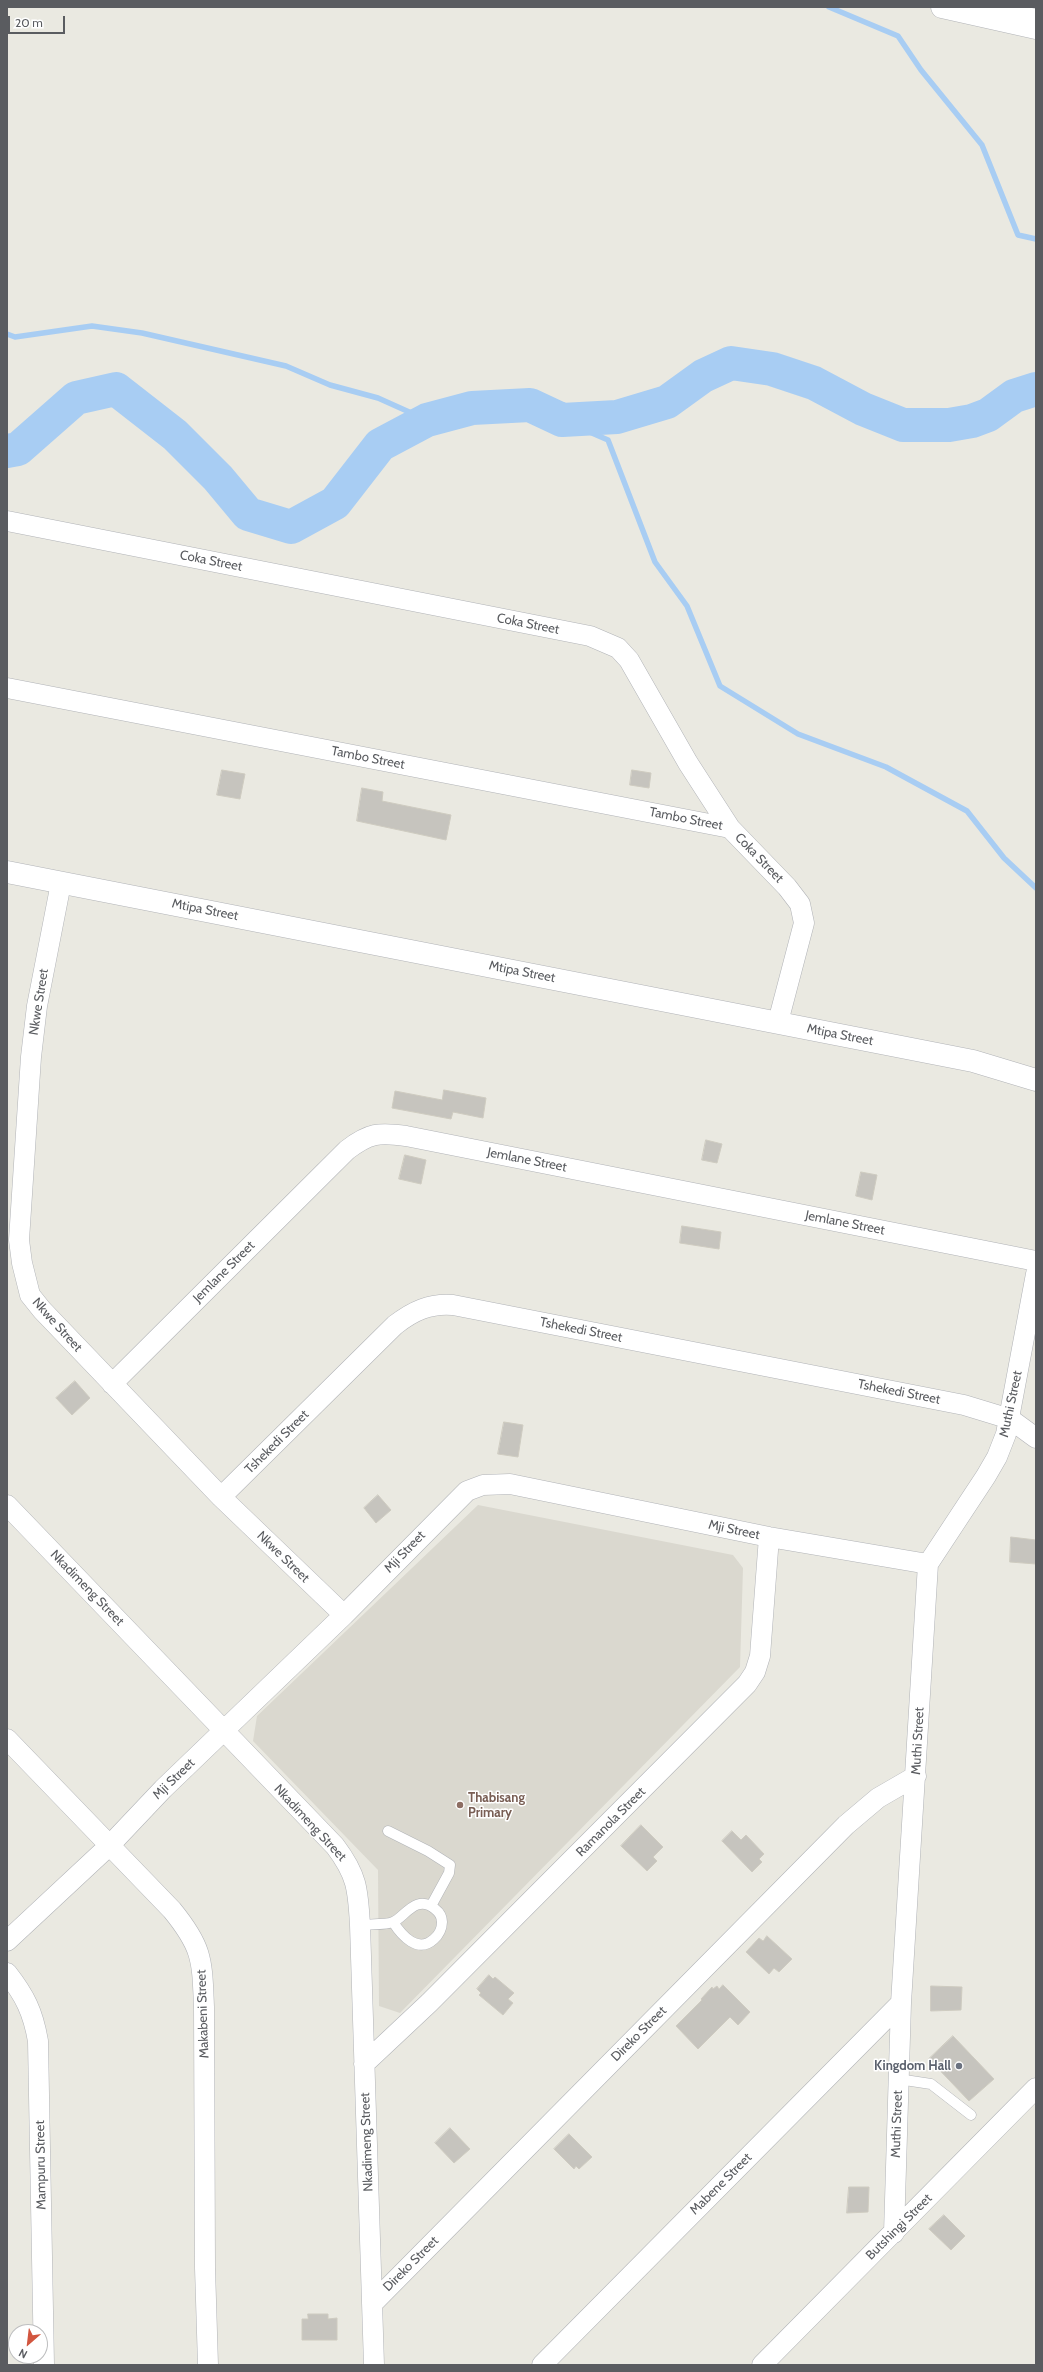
<!DOCTYPE html>
<style>
body{margin:0}
#map{position:relative;width:1043px;height:2372px;overflow:hidden;background:#eae9e1;font-family:Cabin,sans-serif}
canvas{display:block}
.frame{position:absolute;inset:0;border:8px solid #5a5c60;pointer-events:none}
.north{position:absolute;left:8px;top:2324px;width:40px;height:40px;box-sizing:border-box;background:#fff;border:1px solid #bdbebf;border-radius:50%;rotate:208deg;font-size:11px;font-weight:700;line-height:16px;text-align:center;color:#5a5c60}
.north::after{content:'';display:block;margin:auto;width:14px;height:18px;background:#d2563f;clip-path:polygon(50% 0,100% 100%,50% 72%,0 100%)}
.scale{position:absolute;left:8px;top:16px;width:57px;height:18px;box-sizing:border-box;border:2px solid #5a5c60;border-top:0;padding-left:5px;font-size:12px;line-height:14px;white-space:nowrap;color:#5a5c60;-webkit-text-stroke:3px #fff;paint-order:stroke}
</style>
<div id="map">
<canvas width="1043" height="2372"></canvas>
<div class="frame"></div>
<div class="north">N</div>
<div class="scale">20 m</div>
</div>
<script>
const context = document.querySelector('canvas').getContext('2d');
context.lineJoin = 'round';
function paint(path, color) {
  context.fillStyle = color;
  context.fill(path, 'evenodd');
}
function trace(path, color, width, dash) {
  context.strokeStyle = color;
  context.lineWidth = width;
  context.lineCap = dash ? 'butt' : 'round';
  context.setLineDash(dash || []);
  context.stroke(path);
}
function label(font, color, halo, rows, align = 'center') {
  context.font = font + ' Cabin,sans-serif';
  context.lineWidth = 3;
  context.setLineDash([]);
  context.textBaseline = 'middle';
  context.strokeStyle = halo;
  context.fillStyle = color;
  for (const [text, x, y, turn = 0] of rows) {
    context.save();
    context.translate(x, y);
    context.rotate((+turn || 0) * Math.PI / 180);
    context.textAlign = isNaN(turn) ? turn : align;
    if (halo) context.strokeText(text, 0, 0);
    context.fillText(text, 0, 0);
    context.restore();
  }
}
paint(new Path2D(`
 M478 1505 733 1555 743 1568 740 1667 400 2013 379 2006 378 1870 253 1741 257 1716Z`), '#dad8cf');
trace(new Path2D(`
 M829 7 898 36 921 70 982 145 1018 235 1036 239
 M7 334 15 337 92 326 142 333 286 366 330 385 378 398 427 420
 M562 420 608 440 655 562 687 606 720 686 798 734 886 767 967 811 1004 858 1036 888`), '#a8cdf3', 5.5);
trace(new Path2D(`
 M7 451 18 449 76 398 116 389 175 435 218 478 248 514 291 527 335 503 380 445 427 420 472 408 530 405 562 420 617 417 667 402 703 376 731 363 772 369 814 383 863 409 903 425H949L972 421 988 415 1014 396 1036 389`), '#a8cdf3', 34);
const building = new Path2D(`
 M222 770 245 774 240 799 217 795Z
 M632 770 651 773 649 788 630 785Z
 M362 788 383 792 382 801 451 815 446 840 357 821Z
 M444 1090 486 1098 483 1118 453 1112 451 1119 392 1108 395 1091 442 1100Z
 M706 1140 722 1144 717 1163 702 1160Z
 M405 1155 426 1160 421 1184 399 1179Z
 M861 1172 877 1175 872 1200 856 1196Z
 M682 1226 721 1232 719 1249 680 1243Z
 M75 1381 90 1398 72 1415 56 1398Z
 M504 1422 523 1425 518 1457 498 1454Z
 M378 1495 391 1510 376 1523 364 1508Z
 M1011 1537 1036 1540V1564L1010 1562Z
 M641 1825 663 1847 653 1857 657 1861 647 1871 621 1846Z
 M732 1831 741 1840 746 1835 764 1854 759 1859 762 1862 752 1872 722 1841Z
 M767 1936 792 1959 779 1972 774 1968 769 1974 746 1952 759 1938 763 1941Z
 M489 1975 493 1979 495 1977 514 1993 508 1999 513 2003 503 2015 479 1995 481 1993 477 1989Z
 M723 1985 750 2012 738 2025 730 2017 698 2049 676 2026 702 2000 701 1999 712 1987 713 1989 717 1986 719 1989Z
 M931 1986 962 1987 961 2010 931 2011Z
 M953 2036 994 2079 969 2101 929 2059Z
 M450 2128 470 2149 454 2163 435 2143Z
 M569 2134 592 2157 579 2169 576 2166 574 2169 554 2149Z
 M849 2187H869L868 2212 847 2213Z
 M944 2215 965 2236 951 2250 929 2229Z
 M308 2314H328V2319L337 2318V2340H302V2319H308Z`);
paint(building, '#c6c4be');
trace(building, '#cecbc0', 1);
const service = new Path2D(`
 M1001 7 1036 14
 M388 1831 428 1851 450 1865 449 1873 431 1906
 M360 1925C367 1924 387 1925 393 1922 404 1918 416 1893 435 1909 439 1912 442 1917 442 1922 442 1928 439 1935 434 1939 418 1954 402 1936 393 1922
 M898 2079 931 2084 971 2115`);
const minor = new Path2D(`
 M7 521 590 636 618 648 629 660 688 763 730 828 787 887 800 904 804 923 778 1022
 M7 688 730 828
 M61 883 37 1006 31 1057 19 1240 22 1263 30 1295 42 1310 221 1497 344 1615
 M112 1384 347 1150C369 1133 379 1132 406 1136L1036 1261
 M221 1497 395 1325C413 1311 430 1303 453 1305L964 1405 1010 1419 1036 1438
 M7 1505 335 1846C357 1875 358 1889 360 1925L374 2365
 M7 1739 172 1910C203 1948 202 1960 204 2007L205 2268 208 2365
 M7 1941 110 1845 163 1789 344 1615 467 1491 483 1485 510 1484 769 1537 928 1564
 M7 1973C25 1996 33 2012 38 2041L44 2365
 M364 2064 429 2003 747 1684 755 1672 760 1656 769 1537
 M894 2233 901 2003 928 1564 986 1476 997 1457 1006 1434 1036 1274
 M372 2304 846 1825 878 1798 916 1776
 M542 2365 901 2003
 M762 2365 1036 2088`);
const tertiary = new Path2D(`
 M7 872 973 1061 1036 1080`);
const secondary = new Path2D(`
 M942 7 1036 28`);
trace(service, '#b1b3b7', 11);
trace(minor, '#b1b3b7', 21);
trace(tertiary, '#b1b3b7', 23);
trace(secondary, '#b1b3b7', 23);
trace(service, '#fff', 10);
trace(minor, '#fff', 20);
trace(tertiary, '#fff', 22);
trace(secondary, '#fff', 22);
for (const [x, y, r, color] of [
 [460,1805,4,"#8d6e63"],
 [959,2066,4,"#6b7280"]
]) {
  const dot = new Path2D();
  dot.arc(x, y, r, 0, 2 * Math.PI);
  context.fillStyle = color;
  context.fill(dot);
  trace(dot, '#fff', 1.5);
}
label('13px', '#5a5c60', '#fff', [
 ["Coka Street",211,561,11],
 ["Coka Street",528,624,11],
 ["Tambo Street",368,758,11],
 ["Tambo Street",686,819,11],
 ["Coka Street",759,858,46],
 ["Mtipa Street",205,910,11],
 ["Mtipa Street",522,972,11],
 ["Nkwe Street",39,1002,-81],
 ["Mtipa Street",840,1035,11],
 ["Jemlane Street",527,1160,11],
 ["Jemlane Street",845,1223,11],
 ["Jemlane Street",224,1272,-45],
 ["Nkwe Street",57,1325,48],
 ["Tshekedi Street",581,1330,11],
 ["Tshekedi Street",899,1392,11],
 ["Muthi Street",1011,1404,-78],
 ["Tshekedi Street",277,1442,-45],
 ["Mji Street",734,1530,12],
 ["Mji Street",405,1552,-46],
 ["Nkwe Street",283,1557,44],
 ["Nkadimeng Street",87,1588,46],
 ["Muthi Street",918,1741,-87],
 ["Mji Street",174,1779,-44],
 ["Ramanola Street",611,1822,-45],
 ["Nkadimeng Street",310,1823,47],
 ["Makabeni Street",203,2014,-92],
 ["Direko Street",639,2034,-45],
 ["Muthi Street",897,2124,-88],
 ["Nkadimeng Street",367,2142,-92],
 ["Mampuru Street",41,2165,-91],
 ["Mabene Street",721,2184,-45],
 ["Butshingi Street",899,2227,-45],
 ["Direko Street",411,2264,-45]
]);
label('bold 13px', '#785e54', '#fff', [
 ["Thabisang",468,1798],
 ["Primary",468,1813]
], 'left');
label('bold 13px', '#5b616d', '#fff', [
 ["Kingdom Hall",951,2066]
], 'right');
</script>
